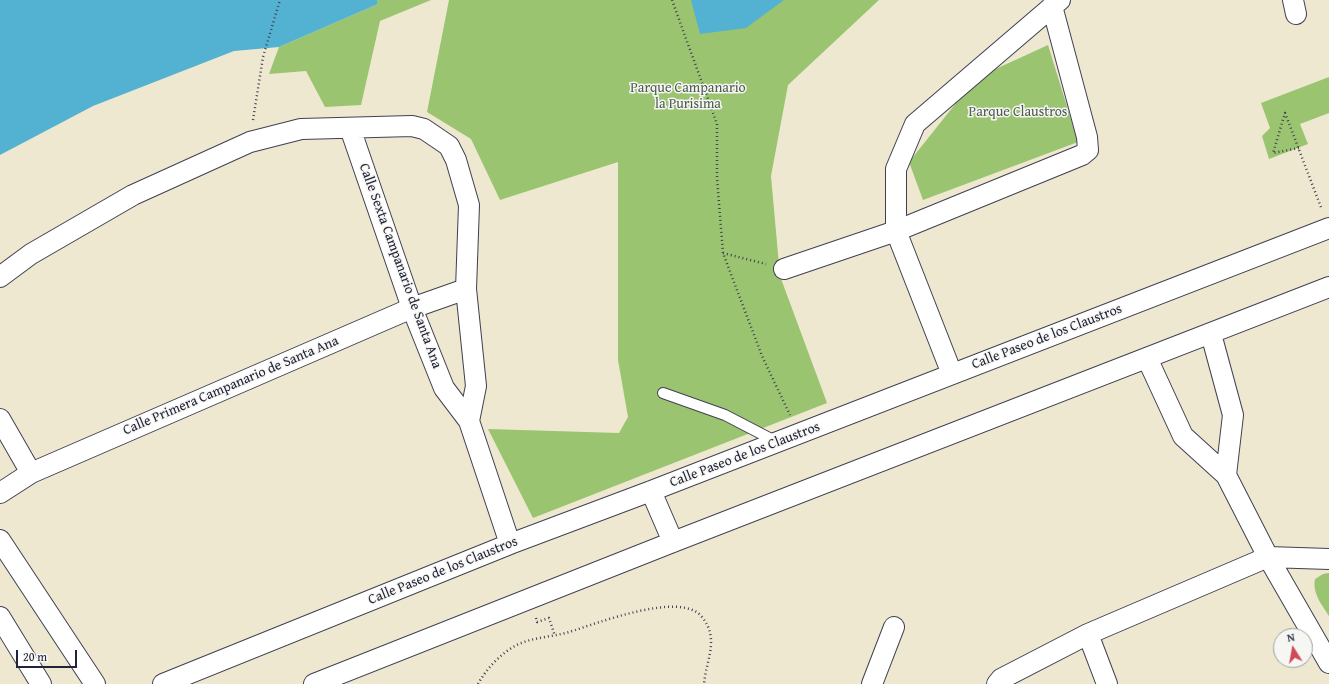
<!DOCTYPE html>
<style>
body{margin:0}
#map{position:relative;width:1329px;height:684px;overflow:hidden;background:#eee8d1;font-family:"Gentium Book Plus",serif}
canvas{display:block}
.north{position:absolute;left:1273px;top:628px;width:40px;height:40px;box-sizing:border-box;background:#f6f6f2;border:1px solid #a1a1a9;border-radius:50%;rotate:349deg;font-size:11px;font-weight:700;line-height:16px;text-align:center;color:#22223b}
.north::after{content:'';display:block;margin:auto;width:14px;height:18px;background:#d1495b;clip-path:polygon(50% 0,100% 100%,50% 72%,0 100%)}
.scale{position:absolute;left:16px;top:650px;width:61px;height:18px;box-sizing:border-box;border:2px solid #22223b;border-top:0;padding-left:5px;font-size:12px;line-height:14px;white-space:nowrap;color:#22223b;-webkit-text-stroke:3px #f6f6f2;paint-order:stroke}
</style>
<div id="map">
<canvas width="1329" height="684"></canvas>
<div class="north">N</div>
<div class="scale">20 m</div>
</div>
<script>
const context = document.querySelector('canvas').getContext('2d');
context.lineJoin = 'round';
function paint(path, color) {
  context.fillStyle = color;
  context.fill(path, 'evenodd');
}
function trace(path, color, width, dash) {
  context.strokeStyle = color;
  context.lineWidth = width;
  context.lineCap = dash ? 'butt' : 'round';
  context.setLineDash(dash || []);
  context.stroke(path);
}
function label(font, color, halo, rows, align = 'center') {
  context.font = font + ' "Gentium Book Plus",serif';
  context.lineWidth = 3;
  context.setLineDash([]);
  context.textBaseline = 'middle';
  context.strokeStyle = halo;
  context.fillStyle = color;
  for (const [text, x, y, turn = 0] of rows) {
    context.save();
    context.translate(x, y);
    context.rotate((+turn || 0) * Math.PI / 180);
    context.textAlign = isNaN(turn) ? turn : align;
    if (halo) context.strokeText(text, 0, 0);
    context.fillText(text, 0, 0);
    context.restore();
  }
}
paint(new Path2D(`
 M377 0H431L380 21 361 105 325 107 306 71 269 74 279 47 378 4Z
 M449 0H879L788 85 771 176 780 276 827 403 533 518 488 429 619 433 628 417 618 360V162L500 200 471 139 427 112Z
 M1048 45 1078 142 923 200 909 162 976 78Z
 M1329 77V113L1300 124 1308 144 1269 159 1262 136 1270 128 1261 103Z
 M1329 573V616C1322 605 1312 593 1315 579L1323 574Z`), '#9bc470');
paint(new Path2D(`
 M0 0H377L378 4 279 47 234 51 93 106 0 155Z
 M691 0H784L746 28 700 34Z`), '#53b2d1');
const lane = new Path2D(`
 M663 393 725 415 777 442`);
const street = new Path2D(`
 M1293 0 1296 14
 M350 128 412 308 444 388 469 421 510 544
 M784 269 896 231 1082 155 1088 150 1087 137 1052 6
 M0 277 31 254 133 195 250 142 301 129 412 126 424 129 449 146 456 160 469 205 466 289 476 386 469 421
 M1211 334 1233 415 1226 475
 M1147 358 1183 436 1226 475 1268 557 1329 663
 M952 374 896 231V169L915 124 1060 0
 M0 419 31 473
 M651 491 673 542
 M0 493 31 473 412 308 466 289
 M0 540 95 684
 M0 617 41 684
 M1088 634 1107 684
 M163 684 510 544 651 491 1329 228
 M314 684 673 542 1329 287
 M872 684 894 627
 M997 684 1001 679 1088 634 1268 557 1329 559`);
trace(lane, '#414052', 12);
trace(street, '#414052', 22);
trace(new Path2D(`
 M672 0 717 124V178L723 253 762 356 790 415
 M253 120 263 57 280 0
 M1299 148 1273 153 1285 113 1322 210
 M723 253 766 264
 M536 618 537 622 549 618 555 636
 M478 684C486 669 503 651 519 644 535 637 552 637 569 632 596 624 681 590 702 617 720 639 706 660 704 684`), '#414052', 2.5, [1, 3]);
trace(lane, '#fff', 10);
trace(street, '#fff', 20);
label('14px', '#4c5b4e', '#f6f6f2', [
 ["Parque Campanario",688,88],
 ["la Purisima",688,104],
 ["Parque Claustros",1018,112]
]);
label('14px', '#22223b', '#f6f6f2', [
 ["Calle Sexta Campanario de Santa Ana",400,266,70],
 ["Calle Paseo de los Claustros",1047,337,-21],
 ["Calle Primera Campanario de Santa Ana",231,386,-23],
 ["Calle Paseo de los Claustros",745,455,-21],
 ["Calle Paseo de los Claustros",443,571,-22]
]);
</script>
